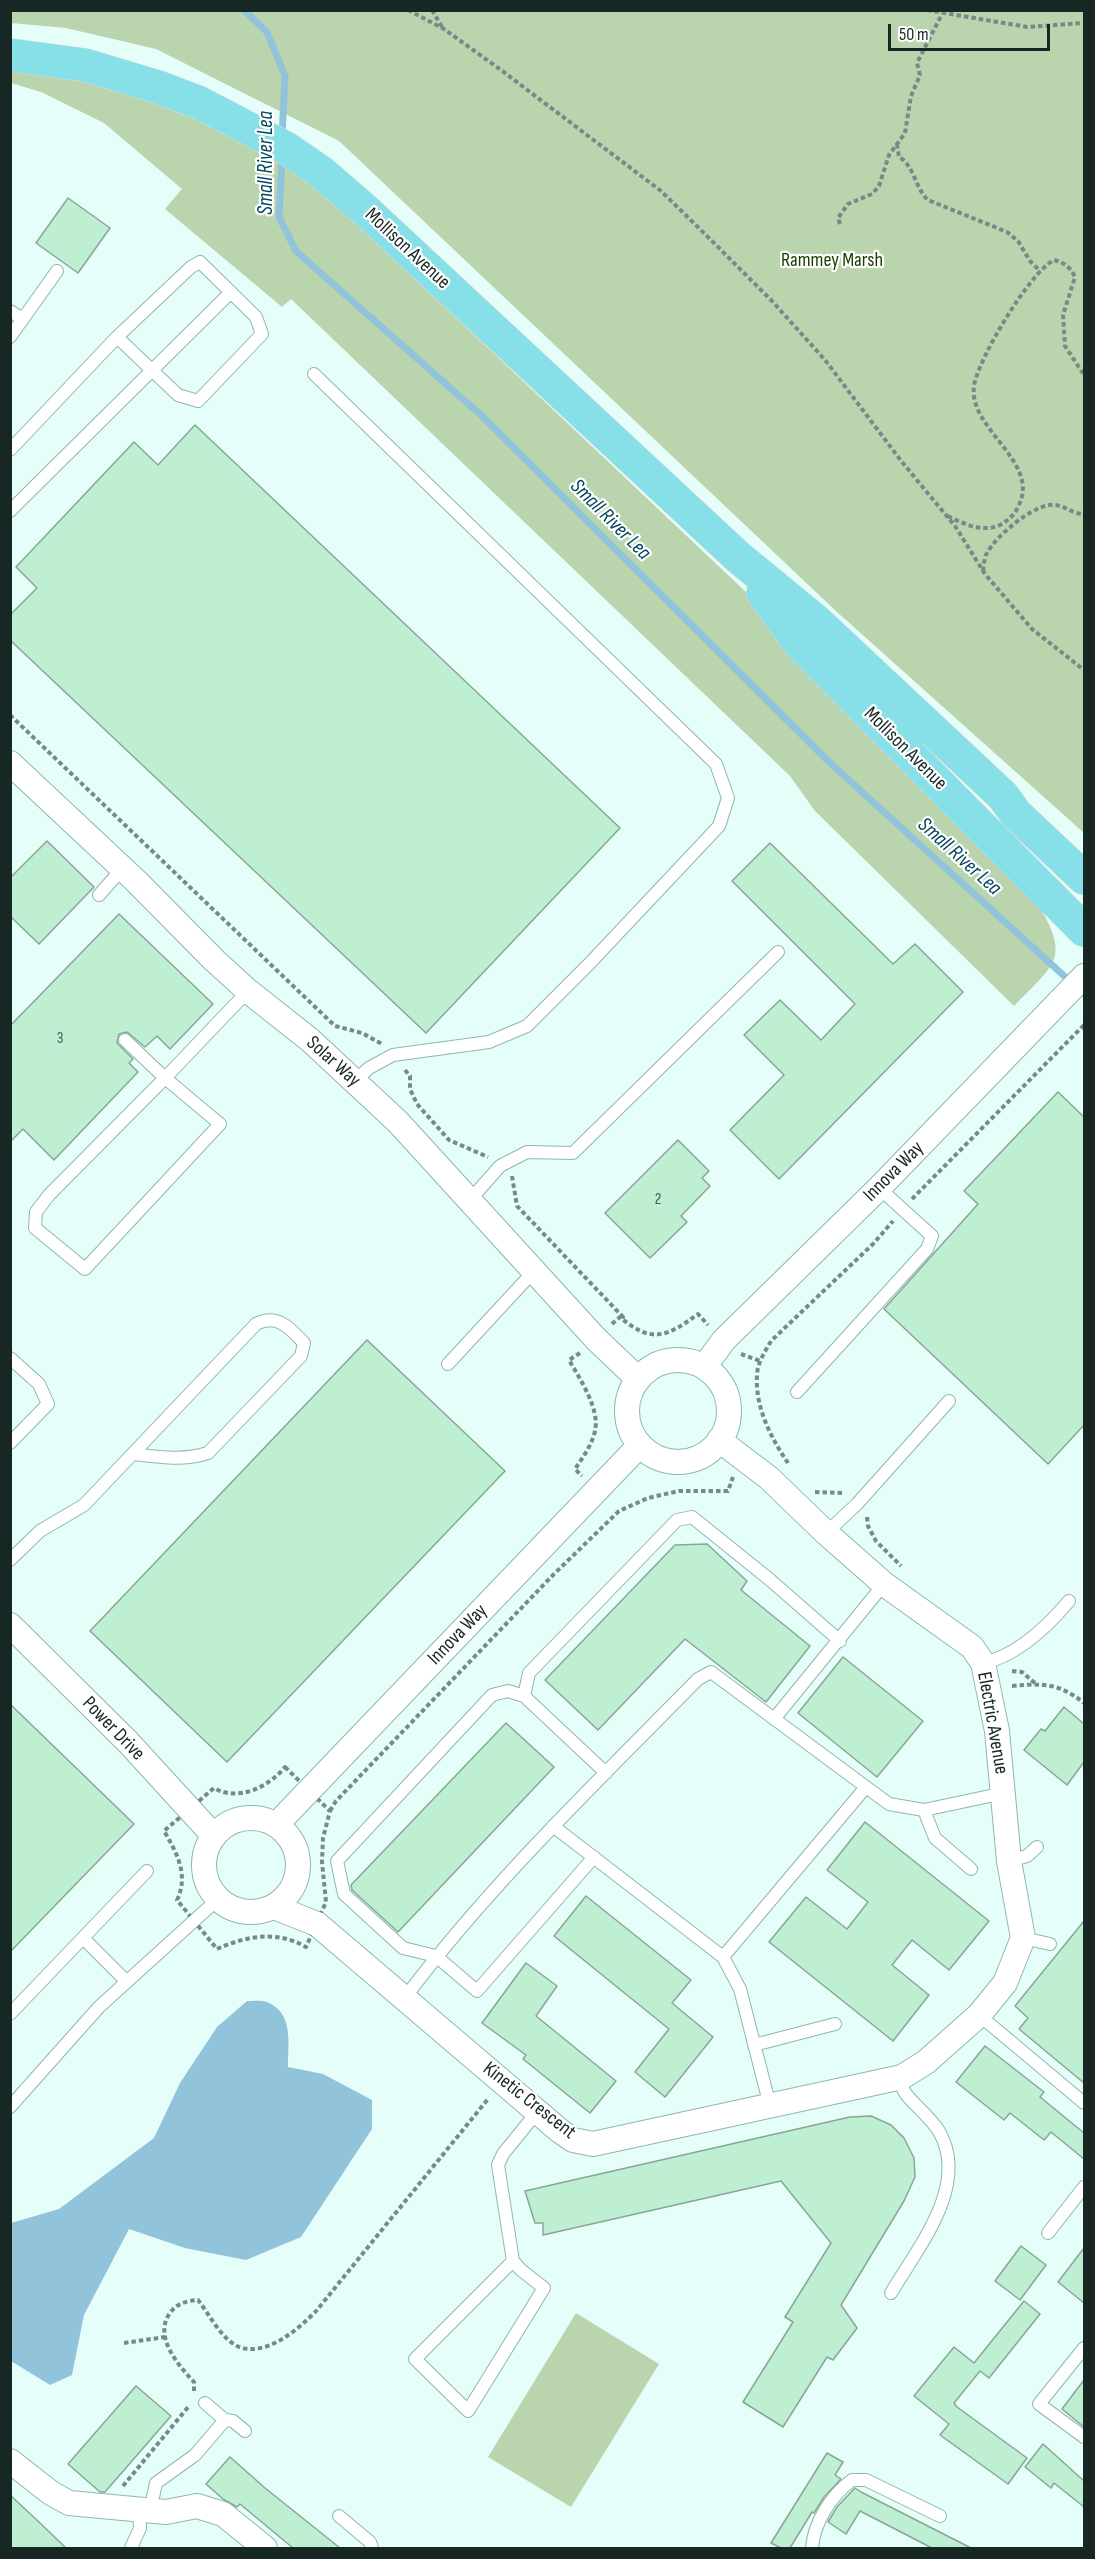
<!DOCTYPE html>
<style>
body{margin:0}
#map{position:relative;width:1095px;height:2559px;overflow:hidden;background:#e5fef9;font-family:"Sofia Sans Condensed",sans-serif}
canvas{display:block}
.frame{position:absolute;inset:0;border:12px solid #172724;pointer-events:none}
.scale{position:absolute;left:888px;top:24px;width:162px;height:27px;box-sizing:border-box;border:3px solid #172724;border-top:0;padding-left:8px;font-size:18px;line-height:21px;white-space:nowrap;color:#172724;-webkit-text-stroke:4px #fff;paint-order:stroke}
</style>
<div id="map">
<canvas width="1095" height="2559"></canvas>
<div class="frame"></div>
<div class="scale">50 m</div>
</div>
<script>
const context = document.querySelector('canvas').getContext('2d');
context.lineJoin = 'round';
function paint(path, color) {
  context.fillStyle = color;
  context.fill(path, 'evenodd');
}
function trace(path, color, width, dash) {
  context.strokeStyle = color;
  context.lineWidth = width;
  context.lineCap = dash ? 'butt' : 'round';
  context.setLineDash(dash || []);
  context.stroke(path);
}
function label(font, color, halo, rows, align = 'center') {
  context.font = font + ' "Sofia Sans Condensed",sans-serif';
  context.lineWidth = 4.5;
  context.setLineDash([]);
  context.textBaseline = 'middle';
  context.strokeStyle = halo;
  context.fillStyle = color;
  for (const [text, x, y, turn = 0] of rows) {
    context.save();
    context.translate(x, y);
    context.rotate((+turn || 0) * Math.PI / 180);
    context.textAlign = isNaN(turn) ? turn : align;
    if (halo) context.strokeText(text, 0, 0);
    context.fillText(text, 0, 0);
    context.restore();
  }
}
paint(new Path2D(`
 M10 11H1084V833L837 612 339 141 156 49 66 28 11 23Z
 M10 67 116 84 194 112 262 150 321 190 765 610 1036 900C1070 959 1058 961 1014 1006L815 811 790 776 291 299 282 307 165 209 182 189 104 123 41 92 11 83Z
 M576 2313 659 2364 571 2507 488 2457Z`), '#bad4ae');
paint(new Path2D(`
 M247 2001C253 2001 262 2000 267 2002 294 2013 288 2044 288 2067L323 2074 372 2100V2129L301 2237 246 2260 185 2248 129 2229 84 2315 72 2375 50 2385 11 2361V2223L59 2209 154 2138 180 2083 217 2027Z`), '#91c3db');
trace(new Path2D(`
 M244 10 267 32 285 76 282 136
 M282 156 279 217 296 251 482 416 828 761 1084 994`), '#91c3db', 7);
const building = new Path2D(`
 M68 198 110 228 78 273 36 243Z
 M195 425 620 828 426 1033 10 640V615L37 588 16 567 134 442 158 465Z
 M47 841 94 887 39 944 10 916V878Z
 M770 843 893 964 915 944 963 992 779 1179 730 1130 784 1075 744 1035 780 1000 821 1040 855 1004 732 881Z
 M119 914 213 1004 170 1049 157 1036 145 1047 127 1032 119 1034 117 1043 133 1059 129 1063 138 1072 54 1160 23 1129 10 1142V1026Z
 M1058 1092 1084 1117V1425L1048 1464 884 1309 978 1204 964 1191Z
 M678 1140 709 1171 702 1178 710 1186 681 1216 687 1222 650 1258 605 1213Z
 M367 1340 505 1471 227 1762 90 1631Z
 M707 1544 747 1581 741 1590 810 1646 766 1702 685 1639 598 1730 545 1680 675 1545Z
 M843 1657 923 1721 877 1777 798 1713Z
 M10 1704 134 1824 10 1952Z
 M1064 1707 1084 1724V1762L1067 1785 1024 1750 1041 1729 1045 1731Z
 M506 1723 554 1767 398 1932 352 1890 351 1885Z
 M865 1822 989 1921 949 1970 912 1940 892 1965 929 1995 893 2041 769 1942 806 1897 847 1929 868 1902 827 1870Z
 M586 1896 691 1980 672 2003 713 2037 665 2097 635 2072 669 2029 554 1936Z
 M1084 1921V2083L1019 2029 1028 2018 1015 2006Z
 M526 1963 557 1986 536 2016 616 2081 590 2113 523 2059 526 2055 482 2023Z
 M985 2046 1044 2092 1040 2097 1084 2133V2159L1051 2132 1044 2140 1010 2113 1004 2120 956 2082Z
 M871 2116 891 2125 904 2138 914 2158 915 2177 904 2201 841 2305 857 2328 833 2360 827 2357 783 2427 743 2402 793 2322 785 2317 831 2243 781 2181 543 2235V2223H535L525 2191 850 2117Z
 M1021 2246 1046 2265 1020 2300 995 2281Z
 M1084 2248V2303L1058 2282Z
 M1024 2301 1040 2314 989 2378 980 2371 954 2403 957 2407 1027 2458 1008 2484 940 2435 949 2424 914 2396 954 2347 974 2363Z
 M1084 2380V2427L1062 2409Z
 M136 2386 171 2416 105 2492H100L68 2464Z
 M1043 2444 1084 2481V2507L1054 2483 1051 2488 1025 2467Z
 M827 2453 843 2462 835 2475 841 2479 824 2497 814 2513 812 2512 790 2548H781L771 2543Z
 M230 2457 265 2488 340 2548H293L240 2504 237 2507 223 2499 206 2484Z
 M855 2488 861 2492 971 2548H932L860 2511 846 2534 828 2522 837 2507Z
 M10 2495 40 2523 66 2548H10Z`);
paint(building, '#bfefd3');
trace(building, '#87a794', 1.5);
const service = new Path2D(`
 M10 311 23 319
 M10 337 57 271
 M314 374 716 764 728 798 719 826 590 963 527 1026 489 1042 393 1055 369 1068 355 1081
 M10 450 117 337 191 267 200 262 256 317 262 334 198 401 178 395 117 337
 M10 511 231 292
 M99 895 122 869
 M125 1040 165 1078 248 991
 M165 1078 220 1124 85 1269 35 1228 36 1212 49 1195Z
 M470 1200 500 1166 527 1152 573 1153 778 952
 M10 1358 39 1384 48 1404 10 1443
 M448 1364 535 1270
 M797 1392 927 1249 932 1236 879 1188
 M826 1533 857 1504 949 1401
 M10 1560 40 1531 84 1505 256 1324C277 1313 290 1328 304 1343L301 1356 208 1453C183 1461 159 1457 133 1454
 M983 1663C1016 1656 1047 1627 1069 1601
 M524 1696 529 1673 677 1520 692 1517 769 1579 840 1641
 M774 1719 884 1584
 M924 1810 935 1838 971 1869
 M553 1826 723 1957 740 1989 770 2106
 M594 1857 477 1991 436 1956 403 1948 344 1894 337 1861 492 1695 508 1691 524 1696 606 1773
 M1009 1861 1027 1856 1037 1847
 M83 1938 127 1982
 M1023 1938 1050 1944
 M723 1957 866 1787
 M404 1999C491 1883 597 1782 698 1679L711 1672 889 1804 924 1810 1004 1793
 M10 2014 147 1871
 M979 2015 1084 2103
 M754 2045 835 2024
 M10 2107 99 2007 218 1899
 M1048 2233 1084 2187
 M513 2261 415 2359 468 2411 544 2288 521 2270 513 2261 498 2165 503 2154 537 2112
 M891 2293C918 2247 969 2187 940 2133 932 2118 909 2101 904 2091 902 2087 902 2081 902 2077
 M1084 2348 1039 2404 1084 2437
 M205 2403 225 2420 233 2421 245 2431
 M150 2511 156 2483 195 2455 225 2420
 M339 2516 370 2542 372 2548
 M131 2548 140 2528 139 2510
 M812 2548C814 2522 831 2496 852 2480H866L940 2516`);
const minor = new Path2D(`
 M10 763 136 881 214 960 248 991 310 1040 398 1122 596 1339 638 1379
 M627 1411a51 51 0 1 1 102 0a51 51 0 1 1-102 0Z
 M704 1367 724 1340 879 1188 1084 976
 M10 1625 128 1742 214 1836
 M204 1865a47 47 0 1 1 94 0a47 47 0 1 1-94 0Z
 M276 1825 640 1445
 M274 1907 317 1924 560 2131 573 2140 593 2144 902 2077 926 2062 979 2015 1005 1983 1023 1938 1009 1861 997 1731 983 1663 972 1647 884 1584 826 1533 769 1478 719 1440
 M10 2461 51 2493 69 2503 166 2512 197 2506 223 2514 265 2548`);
const primary = new Path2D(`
 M10 55 85 65 158 87 200 103 286 148 321 172 366 211 738 557 816 621 1003 796 1016 814 1084 878
 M763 593 799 643 1084 930`);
trace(service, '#8fb7af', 14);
trace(minor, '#8fb7af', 26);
trace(primary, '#dadcdc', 34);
trace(new Path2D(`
 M408 10 444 29 501 70 661 191 710 239 772 301 825 360 902 462 955 526 985 574 1032 629 1084 670
 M432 10 442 27
 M927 10 1027 27 1084 23
 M897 144 899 157C914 165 915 188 928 200L1007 232 1018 241 1030 261 1040 271
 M840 224 838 218 848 204 872 194 879 186 889 155 905 133 911 96 920 75 917 63 942 14
 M948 516C963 524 984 533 1000 525 1009 520 1015 514 1019 505 1040 461 968 429 974 386 978 359 1030 272 1054 260 1065 263 1070 267 1075 277L1063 315 1065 346 1084 375
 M983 571C984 565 984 558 987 553 996 536 1030 508 1049 505 1063 503 1071 514 1084 514
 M10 715 335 1026 362 1033 382 1044
 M405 1070 410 1076V1089L417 1104 449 1140 488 1157
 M512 1176 517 1206 623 1317H620
 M912 1199 1084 1025
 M612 1324 620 1317C651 1344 667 1337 698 1314L708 1325
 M580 1353 569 1360C580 1379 600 1409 595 1431 592 1445 583 1457 575 1469L582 1476
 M741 1354 760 1361
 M788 1463C771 1438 755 1407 757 1376 757 1363 765 1352 771 1341L873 1244 893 1221
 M815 1492 844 1493
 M867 1517 868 1526 876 1541 901 1566
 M1012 1671 1022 1672 1036 1684
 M1012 1686C1043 1683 1059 1683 1084 1703
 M285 1767 330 1811 323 1838 322 1862 326 1902 306 1947C277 1930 246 1936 217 1949L177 1900C189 1875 177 1853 164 1831L214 1788C238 1802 269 1787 285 1767Z
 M330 1811 336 1801 554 1574 619 1511 648 1498 679 1491H728L733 1477
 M124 2343 165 2337
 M194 2391V2382C178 2365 153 2336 170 2313 177 2303 187 2301 198 2300 209 2314 221 2338 237 2346 265 2359 300 2328 317 2310L488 2099
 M123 2486 189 2406`), '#768a86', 4, [4.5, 3]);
trace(service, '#fff', 12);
trace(minor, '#fff', 24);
trace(primary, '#87dfe7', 33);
label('16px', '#415950', null, [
 ["3",60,1039],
 ["2",658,1200]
]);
label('20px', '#172724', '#fff', [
 ["Mollison Avenue",407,249,43],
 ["Mollison Avenue",905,749,45],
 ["Solar Way",333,1062,42],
 ["Innova Way",894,1172,-45],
 ["Innova Way",458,1635,-46],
 ["Electric Avenue",992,1723,80],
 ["Power Drive",113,1729,46],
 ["Kinetic Crescent",529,2101,38]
]);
label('20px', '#193a00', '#fff', [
 ["Rammey Marsh",832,261]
]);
label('italic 21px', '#00475f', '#fff', [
 ["Small River Lea",267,163,-90],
 ["Small River Lea",610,520,45],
 ["Small River Lea",959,857,42]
]);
</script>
